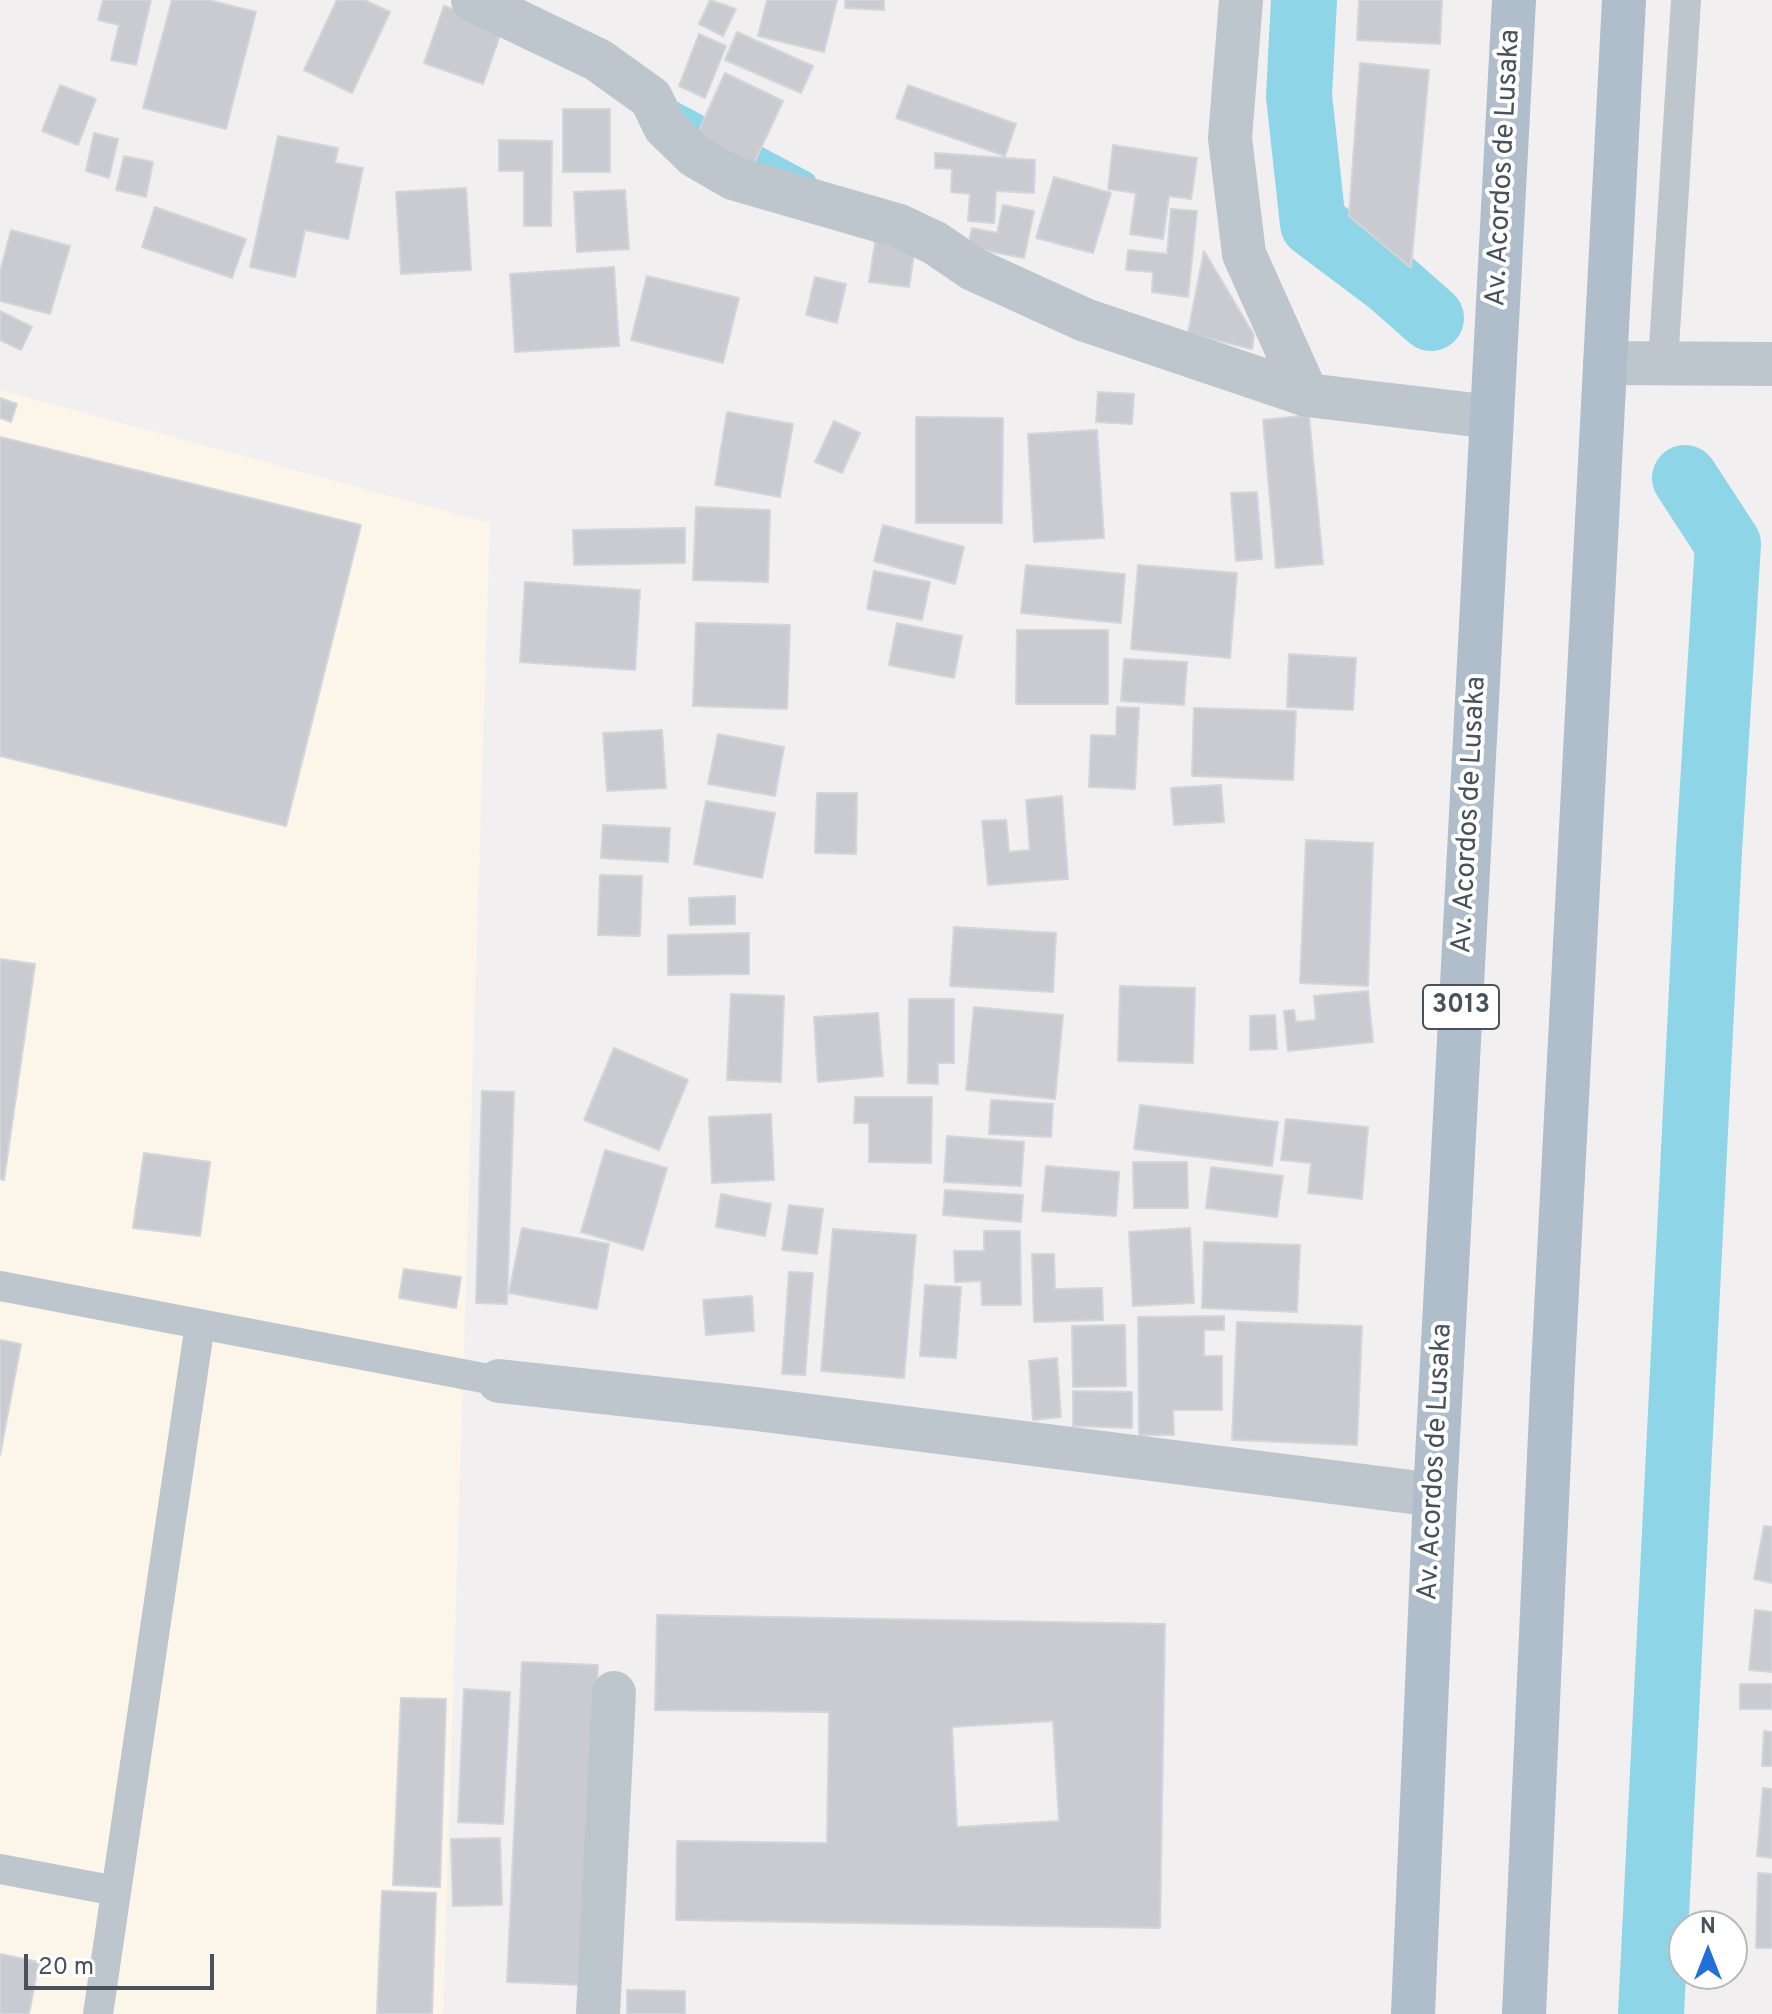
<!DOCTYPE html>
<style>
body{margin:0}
#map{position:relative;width:1772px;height:2014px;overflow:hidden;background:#f1efef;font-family:Overpass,sans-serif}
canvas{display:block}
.north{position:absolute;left:1668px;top:1910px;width:80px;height:80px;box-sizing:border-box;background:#fff;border:2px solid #b6babd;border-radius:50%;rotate:0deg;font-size:22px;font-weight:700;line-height:32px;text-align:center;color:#48525b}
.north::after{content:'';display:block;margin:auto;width:28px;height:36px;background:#2171d9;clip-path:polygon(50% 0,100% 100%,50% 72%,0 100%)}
.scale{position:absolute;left:24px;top:1954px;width:190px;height:36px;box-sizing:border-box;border:4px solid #48525b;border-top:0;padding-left:10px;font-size:24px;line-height:28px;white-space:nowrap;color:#48525b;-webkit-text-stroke:6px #fff;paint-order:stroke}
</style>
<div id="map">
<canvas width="1772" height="2014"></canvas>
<div class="north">N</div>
<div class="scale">20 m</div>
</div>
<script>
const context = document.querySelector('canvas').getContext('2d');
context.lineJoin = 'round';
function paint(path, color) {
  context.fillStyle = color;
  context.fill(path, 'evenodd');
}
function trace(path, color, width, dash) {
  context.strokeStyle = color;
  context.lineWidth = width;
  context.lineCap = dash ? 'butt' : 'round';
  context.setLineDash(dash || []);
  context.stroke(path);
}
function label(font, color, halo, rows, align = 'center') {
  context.font = font + ' Overpass,sans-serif';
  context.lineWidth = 8;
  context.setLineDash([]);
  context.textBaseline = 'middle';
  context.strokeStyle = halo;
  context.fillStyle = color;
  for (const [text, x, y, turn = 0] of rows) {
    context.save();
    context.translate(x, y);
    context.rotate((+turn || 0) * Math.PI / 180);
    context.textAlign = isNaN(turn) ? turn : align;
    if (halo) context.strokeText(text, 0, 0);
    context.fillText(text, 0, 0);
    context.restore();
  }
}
paint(new Path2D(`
 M0 390 490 523 443 2014H0Z`), '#fbf6e9');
trace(new Path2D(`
 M1304 0 1299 96 1313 224 1431 318
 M664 105 807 181`), '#8ed5e8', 18);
trace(new Path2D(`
 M1304 0 1299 96 1313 224 1389 281 1431 318
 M1651 2014 1709 850 1728 544 1685 478`), '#8ed5e8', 66);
const building = new Path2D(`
 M103 0H151L136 65 111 60 119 25 98 20Z
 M172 0H208L256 12 226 129 143 108Z
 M337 0H365L390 12 352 93 304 70Z
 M710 0 736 9 723 36 699 24Z
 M767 0H837L824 52 758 36Z
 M845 0H884V10L845 8Z
 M1359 0H1442L1440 44 1357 40Z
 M444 6 503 27 483 84 424 63Z
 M737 32 813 66 801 93 725 60Z
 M699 34 726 46 705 98 679 86Z
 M1360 63 1429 70 1411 268 1349 216Z
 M725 73 783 101 750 172 692 146Z
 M60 85 96 99 78 145 42 131Z
 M908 85 1016 124 1005 156 896 118Z
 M563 109H610V172H563Z
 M94 133 118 139 109 178 86 171Z
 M278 136 338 148 335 163 363 168 348 239 305 230 295 277 250 267Z
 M499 140 552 141 551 226H524V171H499Z
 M1113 145 1197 158 1191 199 1169 196 1163 239 1130 234 1136 193 1108 189Z
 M935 153 1035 160 1034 193 996 191 994 223 968 221 970 194 951 192 952 169 935 168Z
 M124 156 153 162 146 197 116 190Z
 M1054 177 1111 193 1093 253 1036 238Z
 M466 188 471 270 401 274 396 192Z
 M625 190 629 249 577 252 574 192Z
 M1003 205 1034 211 1024 258 968 247 972 228 997 233Z
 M155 207 246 239 232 278 142 247Z
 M1171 209 1197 211 1188 297 1152 292 1153 272 1126 270 1128 250 1167 254Z
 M11 230 70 246 50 314 0 301V272Z
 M876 237 916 242 909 287 869 282Z
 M1204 251 1254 335 1252 349 1188 333Z
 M614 267 619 346 515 352 510 274Z
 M647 276 739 298 723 363 631 340Z
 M815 277 846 284 837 323 806 315Z
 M0 311 32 327 21 350 0 340Z
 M1098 392 1134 394 1132 424 1096 422Z
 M0 398 17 404 11 422 0 418Z
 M727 412 793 424 780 497 715 485Z
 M1309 415 1323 564 1276 568 1263 420Z
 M916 417 1003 418 1002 523H916Z
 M834 421 860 433 842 473 815 462Z
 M1097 430 1104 538 1034 542 1028 434Z
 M0 437 361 525 286 826 0 756Z
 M1257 492 1262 559 1236 561 1231 493Z
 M696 507 770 510 768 582 693 580Z
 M883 525 964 547 955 584 874 561Z
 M685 528V563L574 565 573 530Z
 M1026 565 1125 574 1121 623 1021 613Z
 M1138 565 1237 573 1230 658 1131 649Z
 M874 571 930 582 922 620 867 609Z
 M525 582 640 590 635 670 520 662Z
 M696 623 790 625 787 709 693 706Z
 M897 623 962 636 954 678 889 665Z
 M1017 630H1108V704H1016Z
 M1289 654 1356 658 1353 710 1287 707Z
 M1124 659 1187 662 1184 705 1121 701Z
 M1117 707 1139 708 1135 789 1089 787 1091 735 1116 736Z
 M1194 708 1296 711 1293 780 1192 776Z
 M662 730 666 788 607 791 603 733Z
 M718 734 784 747 775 796 708 784Z
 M1221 785 1224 822 1174 825 1171 788Z
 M817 793H857L856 854 815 853Z
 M1062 796 1068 879 988 885 982 821 1006 820 1009 852 1030 850 1026 800Z
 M706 801 775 813 762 878 694 864Z
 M603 825 670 828 668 862 601 858Z
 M1306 840 1373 843 1368 986 1300 983Z
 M600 875 642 876 640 936 598 935Z
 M735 896V924L690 925 689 898Z
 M954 927 1056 933 1053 992 950 986Z
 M749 933V974L668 975V935Z
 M0 959 35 964 4 1180 0 1179Z
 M1120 986 1195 988 1193 1063 1118 1061Z
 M1368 991 1373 1042 1288 1051 1284 1011 1294 1010 1296 1022 1316 1020 1314 996Z
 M731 994 784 996 781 1082 727 1080Z
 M909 999H954V1063H938V1084L908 1083Z
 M974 1007 1063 1015 1055 1099 966 1090Z
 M878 1013 883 1076 818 1082 814 1017Z
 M1275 1015 1277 1049 1250 1050V1016Z
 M614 1048 688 1080 659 1150 584 1120Z
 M482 1091 514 1092 507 1304 476 1303Z
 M855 1097H932L931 1163 869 1162V1123H854Z
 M991 1100 1053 1104 1051 1137 989 1134Z
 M1140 1105 1278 1122 1272 1166 1134 1149Z
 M771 1114 774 1180 712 1183 709 1117Z
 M1286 1119 1368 1127 1362 1199 1308 1193 1311 1163 1281 1160Z
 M947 1136 1024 1142 1021 1186 944 1182Z
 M605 1150 667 1168 643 1250 581 1232Z
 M144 1153 210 1162 200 1236 133 1228Z
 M1133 1162H1187L1188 1208H1134Z
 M1046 1166 1119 1172 1116 1216 1042 1211Z
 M1211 1167 1283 1176 1277 1217 1206 1208Z
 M945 1190 1023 1195 1021 1222 943 1215Z
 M721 1194 771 1204 765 1236 716 1227Z
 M789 1205 823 1209 817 1254 782 1250Z
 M522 1228 609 1244 597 1309 509 1293Z
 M1190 1228 1194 1303 1133 1306 1129 1232Z
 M833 1229 916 1235 904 1378 821 1371Z
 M984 1231H1020L1021 1305H982L981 1281 955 1282 954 1251H984Z
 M1204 1242 1300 1245 1297 1312 1202 1308Z
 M1032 1254H1054L1055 1289 1102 1288 1103 1320 1034 1322Z
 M404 1269 461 1277 456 1308 399 1298Z
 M789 1272 813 1273 805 1375 782 1374Z
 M925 1285 961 1287 956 1358 920 1356Z
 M752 1296 754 1331 706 1335 703 1300Z
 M1224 1316V1330H1204V1356H1222V1410H1173L1174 1435H1139L1138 1317Z
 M1237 1322 1362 1326 1357 1445 1232 1440Z
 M1125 1325 1126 1386 1073 1387 1072 1326Z
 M0 1340 21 1344 0 1455Z
 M1057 1358 1061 1417 1033 1420 1029 1361Z
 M1073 1391 1132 1392V1428L1073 1426Z
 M1764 1526 1772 1527V1583L1754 1579Z
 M1755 1610 1772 1612V1672L1749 1670Z
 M657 1615 1165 1624 1160 1928 676 1920 677 1841 827 1843 829 1712 655 1710ZM1053 1721 1059 1821 957 1827 952 1727Z
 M522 1662 598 1665 584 1985 507 1982Z
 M1740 1684H1772V1709H1740Z
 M464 1689 510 1692 503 1824 458 1822Z
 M401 1698 446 1699 440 1887 393 1885Z
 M1764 1731 1772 1732V1766H1762Z
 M1763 1788 1772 1789V1858L1757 1856Z
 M500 1838 502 1905 453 1906 451 1839Z
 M1758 1873 1772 1874V1948H1756Z
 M382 1891 436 1893 432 2014H377Z
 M0 1954 39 1962 29 2014H0Z
 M627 1990 685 1991V2014H627Z`);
paint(building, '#c9cbd1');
trace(building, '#d3d5da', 2);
trace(new Path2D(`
 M1663 363 1686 0
 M0 1286 499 1381
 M0 1869 116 1891
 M98 2014 200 1324`), '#bec6cd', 30);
trace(new Path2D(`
 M473 0 598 60 651 98 665 127 695 156 733 178 899 226 935 243 973 269 1085 320 1307 395
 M1241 0 1230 138 1244 254 1307 395 1492 417
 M1605 363 1772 364
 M499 1381 756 1409 1435 1495
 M598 2014 614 1693`), '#bec6cd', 44);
trace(new Path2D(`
 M1413 2014 1435 1495 1514 0
 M1524 2014 1553 1368 1624 0`), '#b0becc', 44);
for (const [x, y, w] of [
 [1461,1007,76]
]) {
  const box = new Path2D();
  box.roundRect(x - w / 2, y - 22, w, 44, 6);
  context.fillStyle = '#fff';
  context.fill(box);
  trace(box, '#48525b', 2);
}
label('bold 26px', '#48525b', null, [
 ["3013",1461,1007]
]);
label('28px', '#48525b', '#fff', [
 ["Av. Acordos de Lusaka",1505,168,-87],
 ["Av. Acordos de Lusaka",1471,815,-87],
 ["Av. Acordos de Lusaka",1437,1462,-87]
]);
</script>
